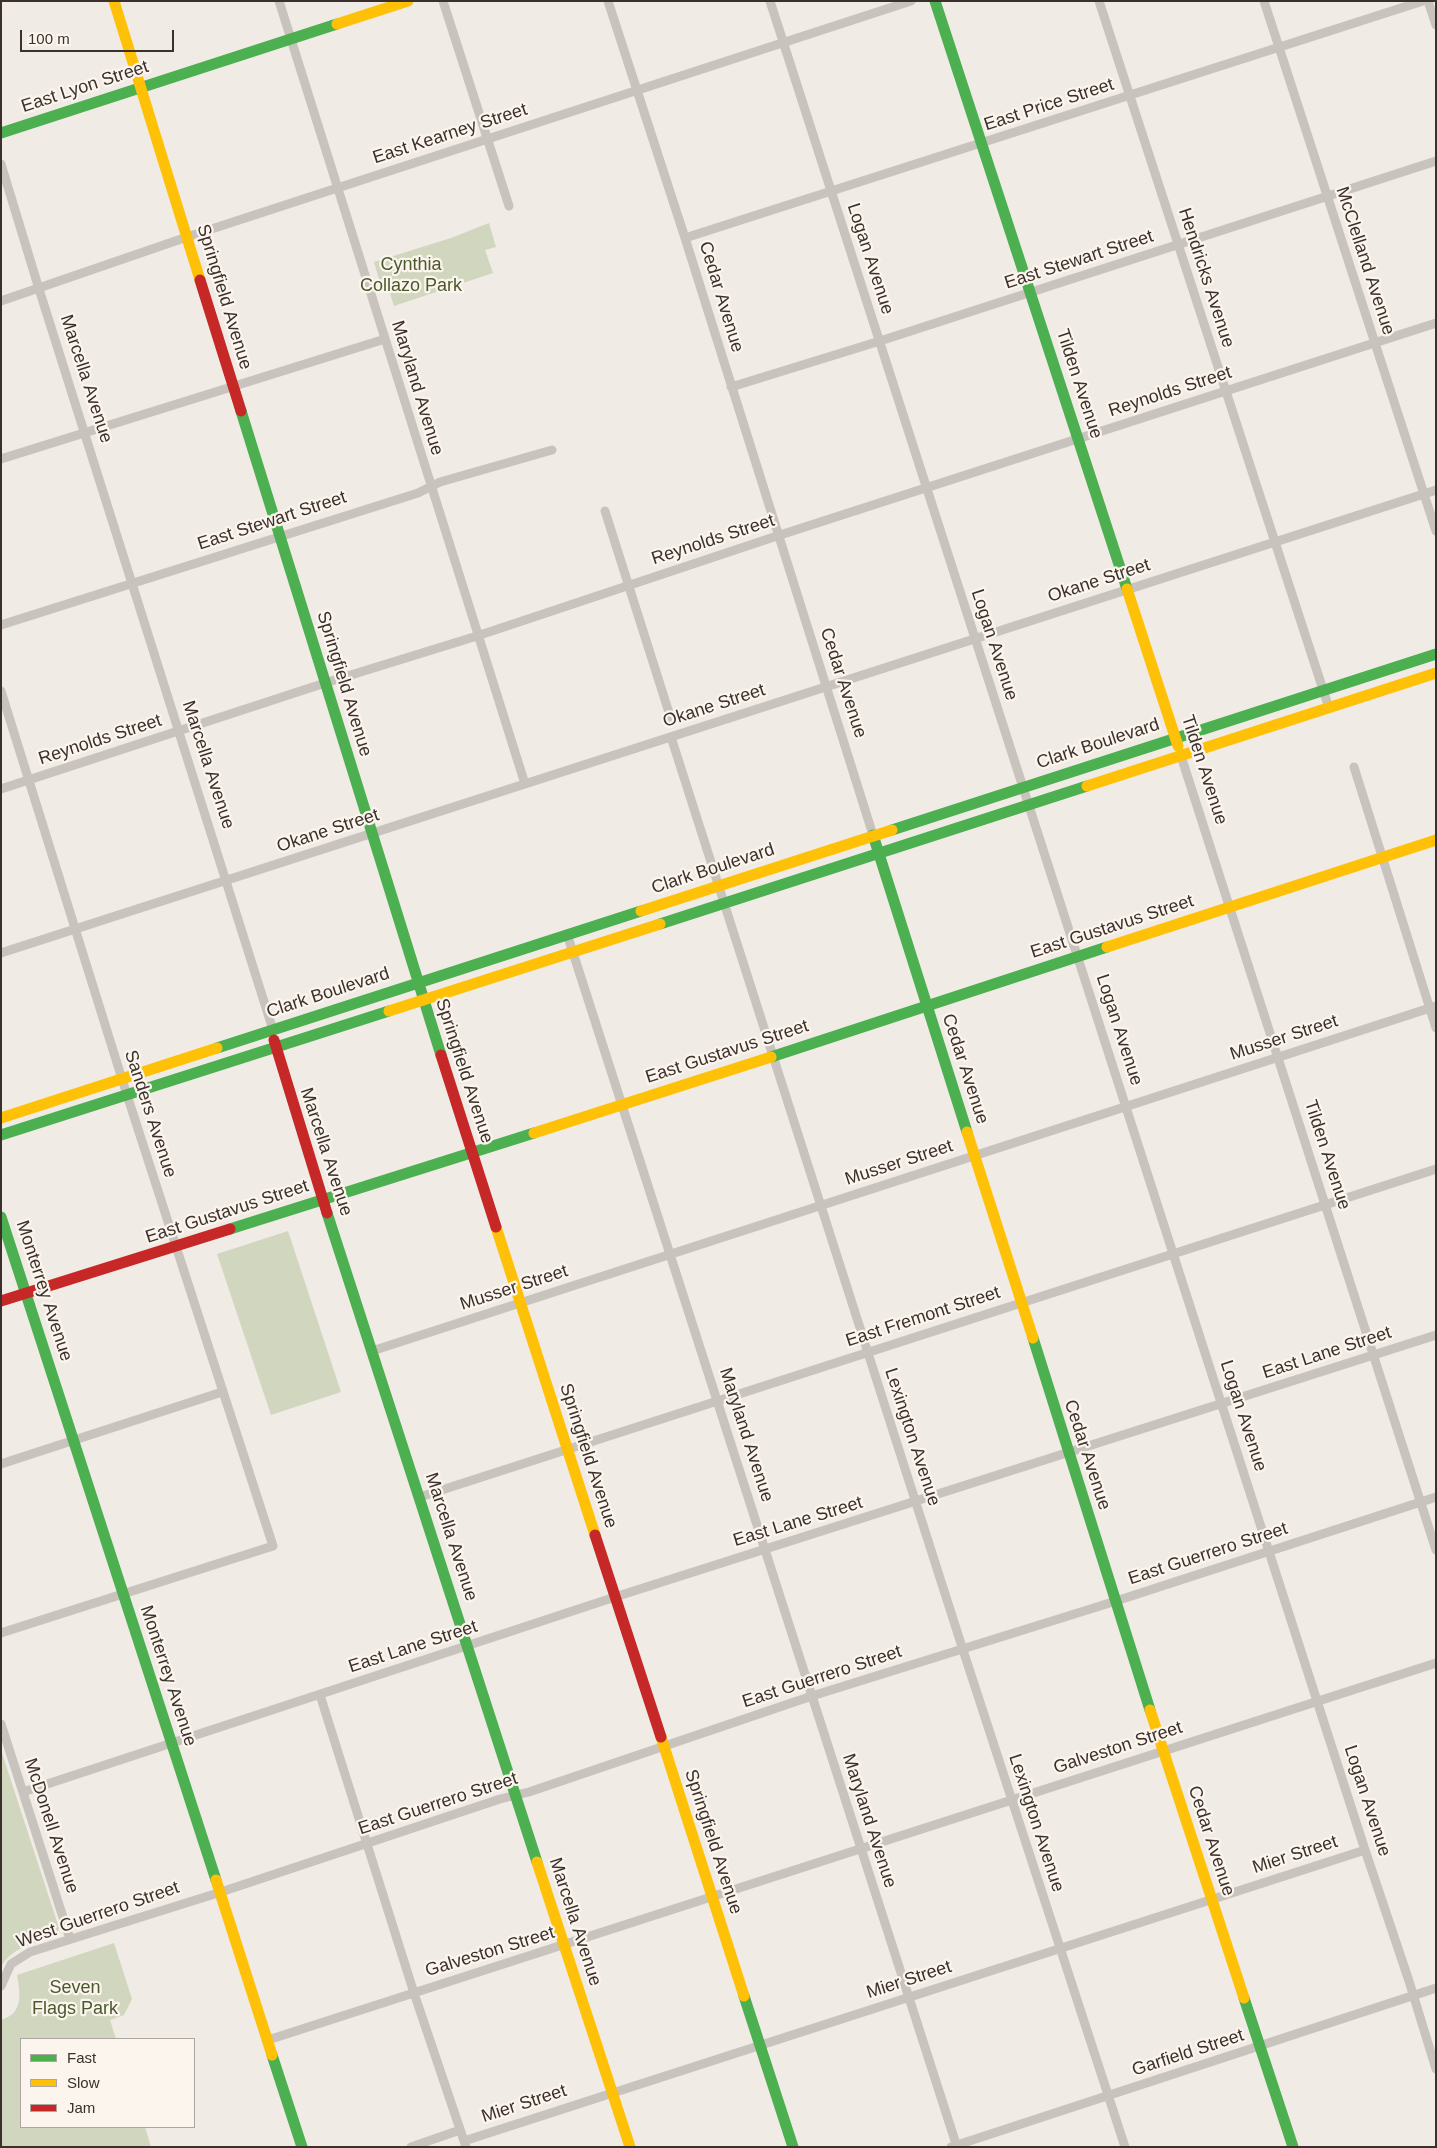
<!DOCTYPE html>
<style>
body{margin:0}
#map{position:relative;width:1437px;height:2148px;overflow:hidden;background:#f0ebe5;font-family:Arial,sans-serif}
canvas{display:block}
.frame{position:absolute;inset:0;border:2px solid #3b302b;pointer-events:none}
.legend{position:absolute;left:20px;top:2038px;width:175px;height:90px;box-sizing:border-box;background:#fbf5ee;border:1px solid #aea6a0;margin:0;padding:6px 9px;list-style:none;font-size:15px;color:#3b302b}
.legend li{display:flex;align-items:center;gap:10px;height:25px}
.legend b{width:25px;border:1px solid #aea6a0}
.scale{position:absolute;left:20px;top:30px;width:154px;height:22px;box-sizing:border-box;border:2px solid #3b302b;border-top:0;padding-left:6px;font-size:15px;line-height:18px;white-space:nowrap;color:#3b302b;-webkit-text-stroke:4px #fbf5ee;paint-order:stroke}
</style>
<div id="map">
<canvas width="1437" height="2148"></canvas>
<div class="frame"></div>
<ul class="legend">
<li><b style="height:6px;background:#4caf50"></b>Fast</li>
<li><b style="height:6px;background:#ffc107"></b>Slow</li>
<li><b style="height:6px;background:#c62828"></b>Jam</li>
</ul>
<div class="scale">100 m</div>
</div>
<script>
const context = document.querySelector('canvas').getContext('2d');
context.lineJoin = 'round';
function paint(path, color) {
  context.fillStyle = color;
  context.fill(path, 'evenodd');
}
function trace(path, color, width, dash) {
  context.strokeStyle = color;
  context.lineWidth = width;
  context.lineCap = dash ? 'butt' : 'round';
  context.setLineDash(dash || []);
  context.stroke(path);
}
function label(font, color, halo, rows, align = 'center') {
  context.font = font + ' Arial,sans-serif';
  context.lineWidth = 4.5;
  context.setLineDash([]);
  context.textBaseline = 'middle';
  context.strokeStyle = halo;
  context.fillStyle = color;
  for (const [text, x, y, turn = 0] of rows) {
    context.save();
    context.translate(x, y);
    context.rotate((+turn || 0) * Math.PI / 180);
    context.textAlign = isNaN(turn) ? turn : align;
    if (halo) context.strokeText(text, 0, 0);
    context.fillText(text, 0, 0);
    context.restore();
  }
}
paint(new Path2D(`
 M489 223 496 247 485 250 493 273 394 306 388 287 382 289 374 262 451 238Z
 M288 1231 341 1392 271 1415 217 1254Z
 M1 1750 59 1928 57 1935C35 1945 16 1944 1 1966Z
 M114 1943 132 1999 124 2015 110 2020 116 2039H21V2127H145L151 2147H1V2020C24 2013 20 1994 17 1975Z`), '#d1d6bf');
trace(new Path2D(`
 M279 1 525 784
 M443 1 509 206
 M608 1 685 238 873 835
 M770 1 1365 1850 1409 1981 1436 2069
 M1099 1 1329 708
 M1264 1 1436 531
 M1428 1 1436 25
 M1 164 39 289 273 1030
 M685 238 1423 1
 M1 301 187 237 911 1
 M731 387 880 341 1436 161
 M1 459 385 339
 M605 511 671 719
 M1 625 418 493 440 482 552 450
 M1 691 127 1095 273 1546 1 1633
 M671 737 963 1650 1125 2147
 M1181 756 1436 1550
 M1354 767 1436 1028
 M1 789 325 683 477 636 777 536 1436 323
 M567 934 957 2147
 M1 953 1436 490
 M372 1351 1436 1006
 M1 1464 222 1392
 M420 1497 1436 1169
 M320 1695 414 1993 466 2147
 M1 1724 70 1939
 M23 1792 615 1597 1436 1335
 M1 1986 11 1964 30 1952 221 1892 500 1799 529 1792 812 1696 1116 1601 1436 1497
 M268 2040 1436 1663
 M464 2141 1365 1850
 M411 2147 460 2130
 M951 2147 1436 1988`), '#c9c3be', 9);
trace(new Path2D(`
 M935 1 1127 589
 M1 133 337 24
 M241 411 441 1055
 M892 830 1436 654
 M873 835 967 1132
 M660 924 1087 786
 M217 1048 641 911
 M771 1057 1107 947
 M1 1135 389 1011
 M327 1213 537 1862
 M1 1217 216 1880
 M230 1229 534 1133
 M1033 1338 1150 1710
 M744 1996 793 2147
 M1244 1998 1293 2147
 M272 2055 302 2147`), '#4caf50', 11);
trace(new Path2D(`
 M114 1 200 280
 M337 24 408 1
 M1127 589 1178 746
 M1087 786 1436 673
 M641 911 892 830
 M1107 947 1436 840
 M389 1011 660 924
 M1 1118 217 1048
 M967 1132 1033 1338
 M534 1133 771 1057
 M496 1227 595 1535
 M1150 1710 1244 1998
 M661 1737 744 1996
 M537 1862 630 2147
 M216 1880 272 2055`), '#ffc107', 11);
trace(new Path2D(`
 M200 280 241 411
 M274 1040 327 1213
 M441 1055 496 1227
 M1 1301 230 1229
 M595 1535 661 1737`), '#c62828', 11);
label('18px', '#3b302b', '#fbf5ee', [
 ["East Lyon Street",85,87,-18],
 ["East Price Street",1049,105,-18],
 ["East Kearney Street",450,134,-18],
 ["Logan Avenue",870,259,72],
 ["East Stewart Street",1079,260,-18],
 ["McClelland Avenue",1365,261,72],
 ["Hendricks Avenue",1206,278,72],
 ["Springfield Avenue",224,297,73],
 ["Cedar Avenue",721,297,73],
 ["Marcella Avenue",86,379,72],
 ["Tilden Avenue",1079,384,72],
 ["Maryland Avenue",417,388,73],
 ["Reynolds Street",1170,392,-18],
 ["East Stewart Street",272,521,-18],
 ["Reynolds Street",713,540,-18],
 ["Okane Street",1099,581,-18],
 ["Logan Avenue",994,645,72],
 ["Cedar Avenue",843,683,72],
 ["Springfield Avenue",344,684,73],
 ["Okane Street",714,706,-18],
 ["Reynolds Street",100,740,-18],
 ["Clark Boulevard",1098,744,-18],
 ["Marcella Avenue",208,765,72],
 ["Tilden Avenue",1204,770,72],
 ["Okane Street",328,831,-18],
 ["Clark Boulevard",713,869,-18],
 ["East Gustavus Street",1112,927,-18],
 ["Clark Boulevard",328,993,-18],
 ["Logan Avenue",1119,1030,72],
 ["Musser Street",1284,1038,-18],
 ["East Gustavus Street",727,1052,-18],
 ["Cedar Avenue",965,1069,72],
 ["Springfield Avenue",464,1071,72],
 ["Sanders Avenue",150,1114,72],
 ["Marcella Avenue",326,1152,72],
 ["Tilden Avenue",1327,1155,72],
 ["Musser Street",899,1163,-18],
 ["East Gustavus Street",227,1212,-18],
 ["Musser Street",514,1288,-18],
 ["Monterrey Avenue",44,1291,72],
 ["East Fremont Street",923,1317,-18],
 ["East Lane Street",1327,1353,-18],
 ["Logan Avenue",1243,1416,72],
 ["Maryland Avenue",746,1435,72],
 ["Lexington Avenue",912,1437,72],
 ["Cedar Avenue",1087,1455,72],
 ["Springfield Avenue",588,1456,72],
 ["East Lane Street",798,1522,-17],
 ["Marcella Avenue",451,1537,72],
 ["East Guerrero Street",1208,1554,-18],
 ["East Lane Street",413,1647,-18],
 ["Monterrey Avenue",168,1676,72],
 ["East Guerrero Street",822,1677,-18],
 ["Galveston Street",1118,1748,-18],
 ["Logan Avenue",1367,1801,72],
 ["East Guerrero Street",438,1804,-18],
 ["Maryland Avenue",869,1821,72],
 ["Lexington Avenue",1036,1823,72],
 ["McDonell Avenue",51,1826,72],
 ["Cedar Avenue",1211,1841,72],
 ["Springfield Avenue",713,1842,72],
 ["Mier Street",1295,1855,-18],
 ["West Guerrero Street",98,1915,-19],
 ["Marcella Avenue",575,1922,72],
 ["Galveston Street",490,1952,-17],
 ["Mier Street",909,1980,-18],
 ["Garfield Street",1188,2053,-18],
 ["Mier Street",524,2104,-18]
]);
label('18px', '#4a5a2e', '#fbf5ee', [
 ["Cynthia",411,265],
 ["Collazo Park",411,286],
 ["Seven",75,1988],
 ["Flags Park",75,2009]
]);
</script>
